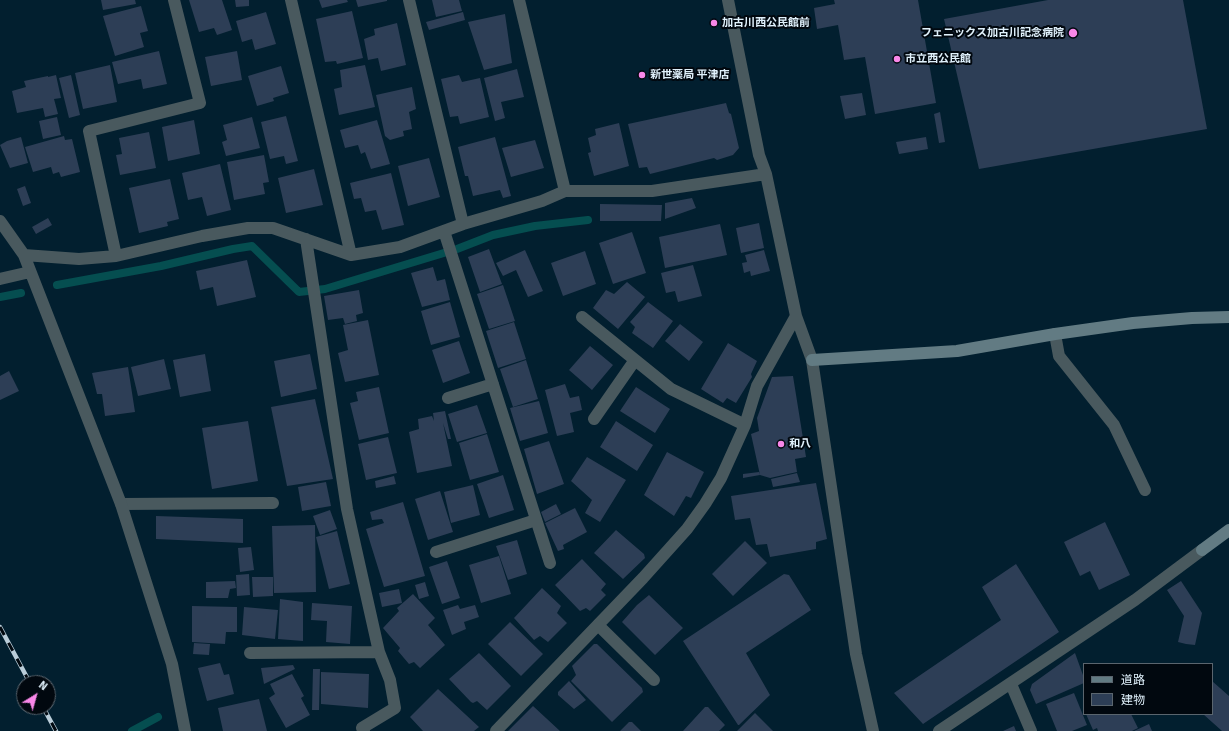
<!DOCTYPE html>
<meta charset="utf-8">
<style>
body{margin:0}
#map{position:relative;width:1229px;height:731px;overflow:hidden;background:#021f2f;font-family:Signika,"Noto Sans JP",sans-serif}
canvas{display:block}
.legend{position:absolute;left:1083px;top:663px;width:130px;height:52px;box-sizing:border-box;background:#01080f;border:1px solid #5a656e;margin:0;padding:5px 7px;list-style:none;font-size:12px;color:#e0f1fc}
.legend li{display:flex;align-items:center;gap:8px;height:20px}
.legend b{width:20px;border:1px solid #5a656e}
.north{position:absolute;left:16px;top:675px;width:40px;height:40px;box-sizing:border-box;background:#01080f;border:1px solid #5a656e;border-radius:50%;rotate:37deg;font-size:11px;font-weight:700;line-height:16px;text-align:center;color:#e0f1fc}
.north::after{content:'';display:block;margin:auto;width:14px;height:18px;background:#f987e8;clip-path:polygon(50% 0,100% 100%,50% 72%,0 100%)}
</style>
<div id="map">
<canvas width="1229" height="731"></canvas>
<ul class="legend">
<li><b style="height:5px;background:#627b83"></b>道路</li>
<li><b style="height:11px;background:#2d3e56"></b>建物</li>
</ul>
<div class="north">N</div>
</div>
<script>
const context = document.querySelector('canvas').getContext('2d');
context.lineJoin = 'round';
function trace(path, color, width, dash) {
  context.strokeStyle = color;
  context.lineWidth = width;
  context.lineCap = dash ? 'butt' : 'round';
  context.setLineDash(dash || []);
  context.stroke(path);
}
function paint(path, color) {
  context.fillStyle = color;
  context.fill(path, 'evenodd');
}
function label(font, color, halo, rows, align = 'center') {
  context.font = font + ' Signika,"Noto Sans JP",sans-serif';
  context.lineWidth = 4;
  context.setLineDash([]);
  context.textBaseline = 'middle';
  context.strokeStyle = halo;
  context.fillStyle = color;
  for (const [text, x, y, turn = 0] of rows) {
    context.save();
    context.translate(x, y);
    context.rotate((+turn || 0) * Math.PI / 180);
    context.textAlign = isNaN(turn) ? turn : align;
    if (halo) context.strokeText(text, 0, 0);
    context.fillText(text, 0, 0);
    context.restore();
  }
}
trace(new Path2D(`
 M57 285 161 266 233 249 252 246 299 292 325 289 457 249 493 235 535 226 588 220
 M0 297 21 293
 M132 731 158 717`), '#054e50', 8);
paint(new Path2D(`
 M101 0H135L136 4 103 10Z
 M189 0H222L232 30 217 35 214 28 199 32Z
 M235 0H249V6L236 7Z
 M319 0H347L348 2 322 8Z
 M356 0H387V1L358 7Z
 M432 0H459L462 11 436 17Z
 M834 0H918L936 103 875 114 865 57 844 60 838 25 817 29 814 8 835 4Z
 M1048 0H1183L1207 129 979 169 944 19Z
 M141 6 148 31 140 33 144 47 115 56 103 16Z
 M352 11 363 58 337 64 336 61 325 62 316 19Z
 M266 12 276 44 255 50 252 39 242 42 236 21Z
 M463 12 465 20 429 30 426 22Z
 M505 14 512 63 484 70 468 22Z
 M397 23 406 65 381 71 378 58 368 60 364 39 375 35 374 29Z
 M159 51 167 84 143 89 141 79 118 84 112 62Z
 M237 51 242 80 211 86 205 57Z
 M110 65 117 102 83 109 75 73Z
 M365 65 375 107 339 115 334 89 342 87 340 70Z
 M281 66 289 93 273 98 274 101 257 106 248 76Z
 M517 69 524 97 501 102 505 118 495 121 484 78Z
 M56 75 61 98 54 99 58 114 45 117 43 108 17 113 12 91 26 87 24 81 48 76V77Z
 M71 75 80 115 69 118 59 78Z
 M459 75 462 82 480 78 489 117 460 124 458 116 450 117 441 79Z
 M412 87 416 109 409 112 412 129 403 131 404 136 390 140 385 136 376 95Z
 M862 93 866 115 845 119 840 96Z
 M726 103 729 113 731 114 739 148 733 155 717 160 714 158 650 174 647 167 639 168 628 124Z
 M940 112 945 142 939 143 934 114Z
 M286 116 298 161 286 164 284 156 270 159 261 122Z
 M57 117 61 135 43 139 39 121Z
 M252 117 260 148 226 156 222 142 227 140 223 125Z
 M194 120 200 154 168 161 162 127Z
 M377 120 390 164 371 169 365 152 361 154 358 145 345 148 340 130Z
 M619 123 629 166 594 176 588 153 591 152 588 138 596 135 595 129Z
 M149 132 156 168 120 175 116 155 122 154 119 138Z
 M64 136 65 140 72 139 80 172 61 177 59 172 53 174 51 167 33 172 25 147Z
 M21 137 28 163 10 168 0 145 7 141Z
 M495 137 511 196 503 198 500 190 473 196 468 176H465L458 147Z
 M926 137 928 149 899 154 896 142Z
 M535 140 544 168 511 177 502 148Z
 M264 155 269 182 263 183 265 194 234 200 227 162Z
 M429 158 440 197 408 206 398 166Z
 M220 164 231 210 207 216 202 197 188 200 182 173Z
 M314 169 323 205 286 213 278 178Z
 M391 173 404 225 382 230 376 210 365 212 361 198 354 199 350 183Z
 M170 179 179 219 167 222 168 226 139 233 129 188Z
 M25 186 31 203 23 206 17 189Z
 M692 198 696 208 665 219V203Z
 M600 204 662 205 661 221H600Z
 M48 218 52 225 36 234 32 227Z
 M759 223 764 248 741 253 736 228Z
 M720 224 727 255 665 268 659 237Z
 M632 232 646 273 613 284 599 243Z
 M489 249 502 284 480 292 468 257Z
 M525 250 543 291 528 297 516 270 503 276 496 263Z
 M764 250 770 271 751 276 750 271 744 273 742 263 747 262 745 255Z
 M585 251 596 284 563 296 551 263Z
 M247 260 256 297 217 306 213 287 200 290 196 271Z
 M693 265 702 296 678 302 675 291 666 293 661 273Z
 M433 267 437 281 445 279 450 300 422 307 411 273Z
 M627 282 645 297 618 329 593 308 606 290 614 294Z
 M503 285 515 321 489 329 477 294Z
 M359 290 363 313 356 315 357 321 345 324 343 318 328 320 324 296Z
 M450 302 460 337 431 345 421 311Z
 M648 302 673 321 653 348 632 333 635 327 630 322Z
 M368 320 379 375 345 382 338 353 348 350 343 325Z
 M514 322 526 359 498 368 486 331Z
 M680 324 703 342 689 361 665 341Z
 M459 341 470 373 443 383 432 350Z
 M728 343 757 361 751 374 752 377 736 403 727 398 723 403 701 389Z
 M590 346 613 365 592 390 569 370Z
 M205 354 211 391 180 397 173 360Z
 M310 354 317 389 281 397 274 361Z
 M164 359 171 389 138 396 131 367Z
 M526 360 538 399 513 407 500 369Z
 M128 367 135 412 105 416 102 394H97L92 373Z
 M9 371 19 391 0 400V376Z
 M793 376 806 457 795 459 797 472 770 478 760 475 751 434 759 431 757 418 772 377Z
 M565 384 570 398 579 396 582 410 570 413 574 432 557 436 545 390Z
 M379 387 389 433 359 440 350 403 358 401 356 392Z
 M636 387 670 409 655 433 620 411Z
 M315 399 333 479 287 486 271 407Z
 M539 401 548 433 520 441 510 408Z
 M477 405 487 433 457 442 448 414Z
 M445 411 451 439H448L443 423H435H443L452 466 417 473 409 432 419 429 418 419 432 416 434 421 433 413Z
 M248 421 258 481 212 489 202 428Z
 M616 421 653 445 637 471 600 447Z
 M487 434 499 472 470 480 459 443Z
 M388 437 397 473 366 480 358 444Z
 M549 441 564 484 537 494 524 449Z
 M667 452 704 472 691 498 686 496 674 516 644 495Z
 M587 457 626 480 600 522 585 513 592 500 571 481Z
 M759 472 760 475 743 478V474Z
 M797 473 800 482 773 487 771 479Z
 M503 475 514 510 489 518 477 484Z
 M394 476 396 484 376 488 375 481Z
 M326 482 331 506 302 511 298 487Z
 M816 483 827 539 816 542V549L770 557 767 544 756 545 750 518 735 520 731 496Z
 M473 485 480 515 451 523 444 492Z
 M440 491 453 532 428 540 415 499Z
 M403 502 425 576 384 587 366 529 384 523 382 519 372 520 370 512Z
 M556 504 561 514 545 522 541 512Z
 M575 508 587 532 563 545 564 549 558 551 545 523Z
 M330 510 337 529 320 535 313 516Z
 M156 516 243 519V543L156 539Z
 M1105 522 1130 575 1099 590 1090 571 1080 576 1064 542Z
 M315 525 316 592 274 593 272 526Z
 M616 530 644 554 645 558 623 579 594 553Z
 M337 531 350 584 329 589 316 537Z
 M517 540 527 574 508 580 496 546Z
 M745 541 767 563 733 596 712 574Z
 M251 547 254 570 240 572 238 548Z
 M499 556 511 594 481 603 469 565Z
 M582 559 606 584 601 590 606 595 590 611 586 608 580 611 555 585Z
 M447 561 460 598 442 604 429 567Z
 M1016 564 1059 632 923 724 894 693 1001 620 982 587Z
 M249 574 250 595 237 596 236 575Z
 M784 574 789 575 811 610 746 653 770 695 739 725H738L683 641Z
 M252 577H273V596L253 597Z
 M235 581 236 588 230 589 228 598H206V582Z
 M1181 581 1202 613 1195 645 1186 644 1178 642 1184 616 1167 590Z
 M425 582 429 596 419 599 415 585Z
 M542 588 561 606 557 613 567 623 548 642 540 636 534 640 514 618Z
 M399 589 402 603 382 607 379 593Z
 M413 594 435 618 428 625 445 645 420 668 414 662 409 664 398 651 400 648 383 628 399 611 397 608Z
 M649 595 683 628 655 655 622 622 637 605Z
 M280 599 303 602V641L278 639Z
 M312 603 352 606 350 644 326 642 327 621 311 620Z
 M458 605 460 609 475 605 479 617 464 622 466 629 452 635 443 610Z
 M192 606 237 607V632H226L225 644 192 642Z
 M244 607 278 610 275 639 242 635Z
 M510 622 543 654 521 676 488 644Z
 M194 643 210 644 209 655 193 654Z
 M594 644H597L642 688 643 692 612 722 571 681 576 675 572 666Z
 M479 653 511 686 487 710 477 701 473 703 471 702 449 679Z
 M1075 653 1084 678V683L1036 704 1030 690 1032 684Z
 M220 663 224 675 229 674 234 694 207 701 198 668Z
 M293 665 295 669 264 684 261 668Z
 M313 669H320L319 710H312Z
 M321 672 369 674 368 708 321 704Z
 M292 674 304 696 301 698 310 715 286 728 269 698 275 694 270 684Z
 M569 681 586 700 574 709 558 695V692Z
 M1212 681 1229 696V731H1222L1203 714H1212Z
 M438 689 479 727 474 731H423L410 717Z
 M1074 693 1087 725 1072 731H1057L1046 704Z
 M259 699 267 731H223L218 708Z
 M533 706 560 731H508Z
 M705 707H708L725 725 719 731H683Z
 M755 713 773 731H737Z
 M1086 714H1131L1138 728 1132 731H1098L1097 728 1093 730Z
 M629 722H632L641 731H620Z
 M1149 724 1152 731H1134Z
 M1014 726 1016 731H1003Z`), '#2d3e56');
trace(new Path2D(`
 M121 504 273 503`), '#49595e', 12);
trace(new Path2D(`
 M291 0 351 255
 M409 0 463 224
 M519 0 565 191
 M728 0 759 155 766 174 796 316 812 360 856 654 873 731
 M0 221 24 255 121 504 172 664 185 731
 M444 231 550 563
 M306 239 347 509 379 652 390 680 395 708 362 728 364 731
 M24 255 79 259 116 256 202 236 248 228H273L351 255 400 247 463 224 542 201 565 191H652L766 174
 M116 256 89 131 200 103 174 0
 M0 279 30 272
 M582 317 671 389 745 425
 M1055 334 1059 356 1114 425 1145 490
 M448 398 493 384
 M594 419 635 360
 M436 552 536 520
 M598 625 654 680
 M250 653 379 652
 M1011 684 1031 731
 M496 731 643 578 687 529 705 504 721 478 745 425 757 386 796 316
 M939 731 1135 600 1202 550`), '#49595e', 12);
trace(new Path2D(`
 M812 360 957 351 1055 334 1133 323 1192 318 1229 317
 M1202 550 1229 530`), '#627b83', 12);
const rail = new Path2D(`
 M0 627 30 683
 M43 707 56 731`);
trace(rail, '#bacdd9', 4.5);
trace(rail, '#01080f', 3, [9]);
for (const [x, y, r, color] of [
 [714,23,4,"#f987e8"],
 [1073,33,5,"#f987e8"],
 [897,59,4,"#f987e8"],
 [642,75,4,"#f987e8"],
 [781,444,4,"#f987e8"]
]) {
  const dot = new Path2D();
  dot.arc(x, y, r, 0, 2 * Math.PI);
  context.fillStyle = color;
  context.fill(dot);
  trace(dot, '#01080f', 1.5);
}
label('bold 11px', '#e0f1fc', '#01080f', [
 ["加古川西公民館前",722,23],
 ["フェニックス加古川記念病院",1064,33,"right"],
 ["市立西公民館",905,59],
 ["新世薬局 平津店",650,75],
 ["和八",789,444]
], 'left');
</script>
